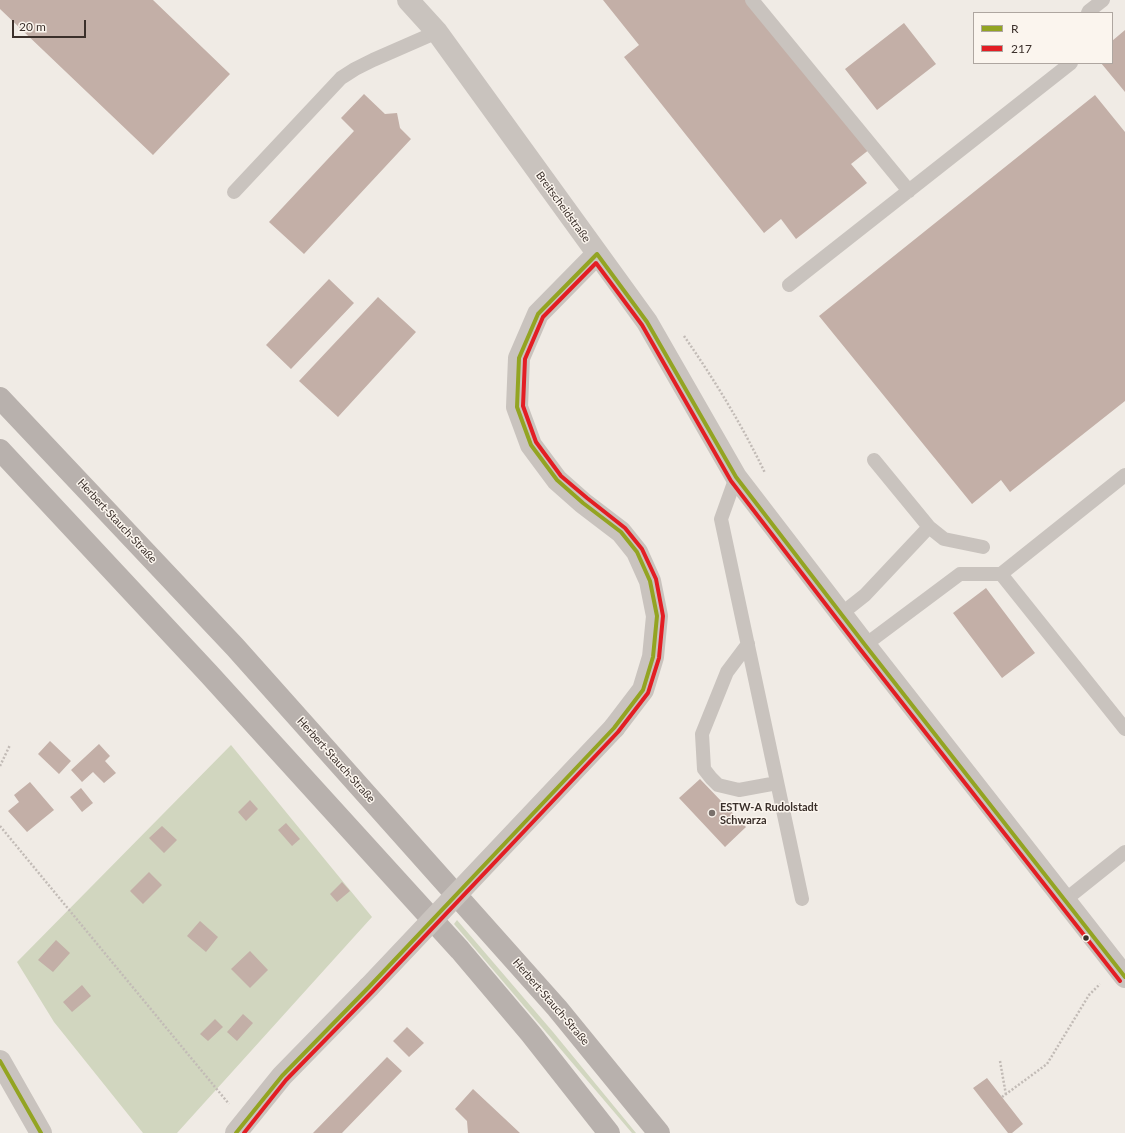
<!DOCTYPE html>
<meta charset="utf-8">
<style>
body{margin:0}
#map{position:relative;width:1125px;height:1133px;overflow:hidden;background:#f0ebe5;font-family:Lato,sans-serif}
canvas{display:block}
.legend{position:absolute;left:973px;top:12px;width:140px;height:52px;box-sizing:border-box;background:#fbf5ee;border:1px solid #aea6a0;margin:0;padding:5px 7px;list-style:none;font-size:12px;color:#3b302b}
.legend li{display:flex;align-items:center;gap:8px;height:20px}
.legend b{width:20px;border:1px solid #aea6a0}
.scale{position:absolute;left:12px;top:20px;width:74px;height:18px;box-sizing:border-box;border:2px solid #3b302b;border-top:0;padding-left:5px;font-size:12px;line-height:14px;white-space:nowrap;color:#3b302b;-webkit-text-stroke:3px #fbf5ee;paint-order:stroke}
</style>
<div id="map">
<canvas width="1125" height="1133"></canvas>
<ul class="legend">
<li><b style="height:5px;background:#93a422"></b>R</li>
<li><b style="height:5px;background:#e31e24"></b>217</li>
</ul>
<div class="scale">20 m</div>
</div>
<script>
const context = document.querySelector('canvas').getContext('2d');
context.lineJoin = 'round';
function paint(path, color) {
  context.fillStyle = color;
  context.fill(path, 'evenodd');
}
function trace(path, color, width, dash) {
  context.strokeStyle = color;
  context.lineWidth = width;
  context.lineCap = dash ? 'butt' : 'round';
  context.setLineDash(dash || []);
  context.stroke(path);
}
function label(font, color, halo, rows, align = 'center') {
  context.font = font + ' Lato,sans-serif';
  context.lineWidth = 3;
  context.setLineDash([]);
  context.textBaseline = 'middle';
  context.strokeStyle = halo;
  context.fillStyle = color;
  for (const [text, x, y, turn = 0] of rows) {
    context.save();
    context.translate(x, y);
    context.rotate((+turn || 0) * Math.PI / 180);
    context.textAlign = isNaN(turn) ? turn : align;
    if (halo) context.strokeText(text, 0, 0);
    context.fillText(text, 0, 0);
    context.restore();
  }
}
paint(new Path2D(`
 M231 745 372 917 177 1133H143L54 1022 17 962Z
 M457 920 553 1032 636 1133H632L454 924Z`), '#d1d6bf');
paint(new Path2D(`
 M0 0H153L230 74 153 155 0 9Z
 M603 0H751L870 149 851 164 867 183 796 239 781 219 764 233 624 57 639 45Z
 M904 23 936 64 877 110 845 69Z
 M1125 30V92L1101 63H1112V41Z
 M364 94 385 114 397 113 400 128 411 139 304 254 269 222 354 131 341 118Z
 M1095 95 1125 132V401L1010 492 1001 480 972 504 819 316Z
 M329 279 354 303 291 369 266 345Z
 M378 297 416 332 338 417 299 381Z
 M986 588 1035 653 1002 678 953 613Z
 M50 741 71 761 59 774 38 754Z
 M99 744 110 756 105 761 116 773 104 783 93 772 82 782 71 770Z
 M700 779 746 827 725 847 679 798Z
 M30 782 54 810 27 832 8 811 19 802 14 795Z
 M81 788 93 803 82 812 70 797Z
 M250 800 258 809 246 821 238 812Z
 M286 823 300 839 292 846 278 830Z
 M162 826 177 840 164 853 149 838Z
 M149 872 162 885 143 904 130 891Z
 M342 882 350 891 337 902 330 894Z
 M200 921 218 937 206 952 187 936Z
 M56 940 70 953 53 972 38 960Z
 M250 951 268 970 250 988 231 969Z
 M82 985 91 996 72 1012 63 1002Z
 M243 1014 253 1023 237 1041 227 1032Z
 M215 1019 223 1027 208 1041 200 1034Z
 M407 1027 424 1043 409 1057 393 1041Z
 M387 1057 402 1071 342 1133H313Z
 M987 1078 1023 1124 1012 1133H1008L973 1088Z
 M473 1089 520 1133H468L467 1121 455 1109Z`), '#c3afa7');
trace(new Path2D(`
 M684 336C714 379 742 425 765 473
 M0 766 10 745
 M0 826 229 1104
 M1000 1061 1006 1095
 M1002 1097 1047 1064 1089 995 1100 984`), '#c2bbb6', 2.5, [2, 2]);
trace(new Path2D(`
 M752 0 909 191
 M1088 13 1089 11 1103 0
 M234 192 341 78 355 69 373 60 437 32
 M789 285 1071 63
 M736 477 721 519 802 899
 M929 527 944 539 983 547
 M1001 574 1125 729
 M841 614 865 595 929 527 874 460
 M748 644 727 672 702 734 704 769 711 778 718 785 739 790 777 783
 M865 645 960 574H1001L1125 475
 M1065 900 1125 852`), '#c9c3be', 14);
trace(new Path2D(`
 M408 0 437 32 647 322 736 477 865 645 1125 977
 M597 254 538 314 519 358 517 407 531 445 557 480 583 503 621 532 637 552 650 581 657 616 653 657 643 690 614 728
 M0 1061 41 1133
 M236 1133 282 1076 369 987`), '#c9c3be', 22);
trace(new Path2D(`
 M0 398 235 647 557 1008 659 1133
 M0 450 209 674 460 950 531 1034 609 1133`), '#b8b1ad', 22);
trace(new Path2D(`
 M369 987 614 728`), '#c9c3be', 22);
trace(new Path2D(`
 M597 254 647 322 736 477 865 645 1125 977
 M0 1061 41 1133
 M236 1133 282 1076 369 987 614 728 643 690 653 657 657 616 650 581 637 552 621 532 583 503 557 480 531 445 517 407 519 358 538 314 597 254`), '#93a422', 4);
trace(new Path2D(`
 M244 1133 286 1080 373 991 618 732 648 693 659 658 663 616 656 579 642 549 625 528 587 498 561 476 536 442 523 406 525 359 543 317 596 263 642 325 731 481 860 649 1120 981`), '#e31e24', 4);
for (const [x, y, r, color] of [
 [712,813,4,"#7a716c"],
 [1086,938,3.5,"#3b302b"]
]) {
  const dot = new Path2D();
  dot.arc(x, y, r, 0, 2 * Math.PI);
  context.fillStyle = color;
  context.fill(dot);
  trace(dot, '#fbf5ee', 1.5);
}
label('11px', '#3b302b', '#fbf5ee', [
 ["Breitscheidstraße",563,207,54],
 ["Herbert-Stauch-Straße",117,521,47],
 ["Herbert-Stauch-Straße",336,760,48],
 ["Herbert-Stauch-Straße",551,1002,49]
]);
label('bold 11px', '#3b302b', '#fbf5ee', [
 ["ESTW-A Rudolstadt",720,807],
 ["Schwarza",720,820]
], 'left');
</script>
